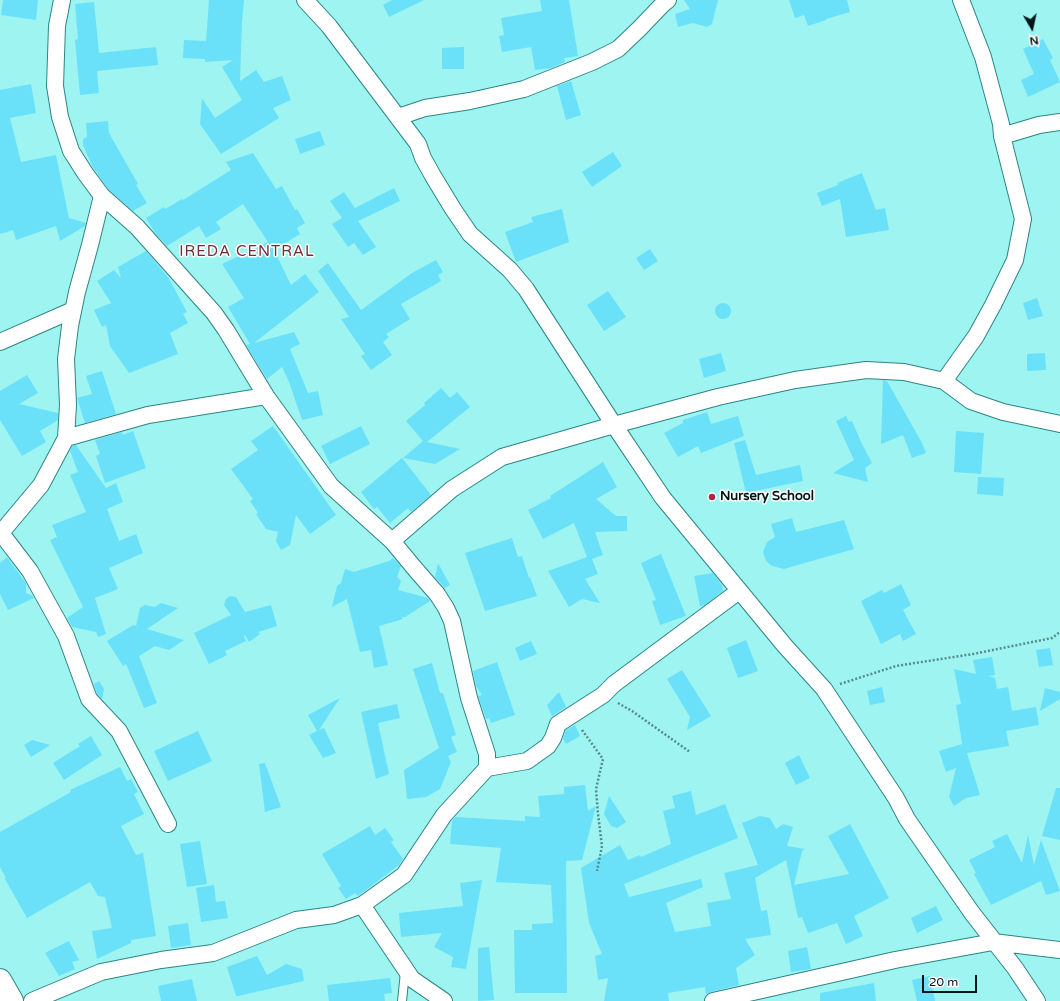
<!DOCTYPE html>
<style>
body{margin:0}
#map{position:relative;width:1060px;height:1001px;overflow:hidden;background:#9ef4f1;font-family:"Varela Round",sans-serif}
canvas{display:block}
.north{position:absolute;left:1012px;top:8px;width:40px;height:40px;-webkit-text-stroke:3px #fff;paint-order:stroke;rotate:171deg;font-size:11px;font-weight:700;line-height:16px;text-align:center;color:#001515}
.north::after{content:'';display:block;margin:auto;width:14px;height:18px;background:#001515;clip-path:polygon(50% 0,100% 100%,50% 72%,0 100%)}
.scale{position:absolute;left:922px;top:975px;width:55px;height:18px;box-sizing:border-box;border:2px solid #001515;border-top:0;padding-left:5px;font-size:12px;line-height:14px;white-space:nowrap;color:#001515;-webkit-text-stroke:3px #fff;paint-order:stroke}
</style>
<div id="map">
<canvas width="1060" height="1001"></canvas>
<div class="north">N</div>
<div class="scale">20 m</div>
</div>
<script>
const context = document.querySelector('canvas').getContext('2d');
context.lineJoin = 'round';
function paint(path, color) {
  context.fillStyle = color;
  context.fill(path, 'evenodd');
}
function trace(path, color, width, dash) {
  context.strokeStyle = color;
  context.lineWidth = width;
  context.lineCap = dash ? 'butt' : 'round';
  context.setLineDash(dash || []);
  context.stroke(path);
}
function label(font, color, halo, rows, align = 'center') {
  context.font = font + ' "Varela Round",sans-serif';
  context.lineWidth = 3;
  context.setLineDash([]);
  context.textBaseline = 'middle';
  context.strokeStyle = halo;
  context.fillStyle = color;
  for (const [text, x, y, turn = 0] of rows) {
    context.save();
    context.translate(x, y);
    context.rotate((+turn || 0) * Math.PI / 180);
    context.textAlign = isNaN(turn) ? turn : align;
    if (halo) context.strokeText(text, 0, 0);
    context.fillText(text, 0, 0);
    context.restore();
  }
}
paint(new Path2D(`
 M3 0H38L36 20 1 15Z
 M209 0H244L242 22 240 81 256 70 264 82 282 76 291 100 273 108 279 118 221 154 200 124 202 98 215 118 242 100 222 67 233 60 205 62V59L183 58 184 40 206 41Z
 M392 0H424L389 17 383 5Z
 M540 0H569L578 56 564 58 565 62 551 68 535 70 531 47 502 52 499 36 504 35 501 18 542 11Z
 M684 0H718L712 24 707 27 693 23 678 27 675 14 690 9Z
 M789 0H847L850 12 826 19V20L808 26 804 15 795 18Z
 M94 2 99 53 156 47 158 65 97 71 99 93 80 95 75 40 78 39 75 4Z
 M1043 39 1053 58 1050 60 1060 82 1028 97 1021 80 1034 74 1023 49Z
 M464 47V69H442V48Z
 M571 81 581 115 566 120 557 86Z
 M31 84 36 113 10 118 21 162 56 155 69 218 86 223 85 226 60 241 56 226 16 240 13 230 0 234V90Z
 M108 121 109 133 138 184 136 185 147 203 133 211 109 190 98 175 97 170V173L93 168 83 145V139L87 137 86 123Z
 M320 131 325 145 300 154 295 139Z
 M613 152 622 166 592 187 582 172Z
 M253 153 276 189 282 186 295 210 297 209 305 223 297 228 300 234 274 250 291 285 305 274 319 292 254 343 294 332 300 344 290 349 308 393 318 391 323 415 302 420 289 382 282 367 267 379 246 345 250 344 228 307 244 298 222 264 268 242 243 204 216 222 221 229 206 238 199 226 167 246 155 233 146 218 164 207 165 209 182 199 183 200 231 170 226 162Z
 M862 173 876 210 885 208 889 230 846 237 840 199 822 206 817 193 838 185 837 183Z
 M394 188 400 201 358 221 376 247 363 255 354 243 348 247 332 224 342 218 330 201 344 192 355 208Z
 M562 209 569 242 516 262 505 232 533 222 531 217Z
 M650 249 658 261 644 270 636 258Z
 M146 251 168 277 187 312 183 314 188 323 170 333 178 354 129 373 110 346 106 325 102 327 94 310 111 303 97 281 114 270 121 278 118 267Z
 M436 260 443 272 438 275 441 281 401 304 410 319 386 334 389 337 383 342 392 355 371 370 361 356 365 354 341 319 349 317 318 271 328 263 361 310 412 273Z
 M608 291 626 317 604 331 587 305Z
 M1037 298 1043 316 1028 320 1023 303Z
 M715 311a8 8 0 1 1 16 0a8 8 0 1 1-16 0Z
 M721 353 726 371 704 378 699 359Z
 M1045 353 1046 370 1027 371V354Z
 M102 371 116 414 85 423 77 398 92 394 86 376Z
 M27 375 38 393 19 404 58 413V420L40 431 46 442 22 456 0 420V391Z
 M883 380 887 381 922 443 926 453 912 458 903 435 881 444Z
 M441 388 450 398 457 392 470 407 427 442 460 449 435 464 403 458 423 441 406 421 425 405 424 403Z
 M707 412 711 424 738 416 744 436 701 453 698 446 678 457 664 433 683 423V420Z
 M846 416 849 422 852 421 862 444 872 463 865 468 868 482 833 473 854 460 836 421Z
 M273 426 336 515 310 534 296 515 290 545 281 550 276 541 278 532 266 529 256 514 258 513 250 501 253 499 231 469 258 450 251 441Z
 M361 426 370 444 330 464 321 446Z
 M133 431 146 468 105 483 96 456 100 454 95 440 122 432 123 435Z
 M956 431 984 433 981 474 954 472Z
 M745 440 756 475 800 465 803 481 746 493 734 443Z
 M76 445 106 488 116 483 123 502 107 509 119 541 136 534 143 553 109 568 118 589 95 598 106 634 98 637 96 632 72 627 67 618 83 607 50 540 57 537 52 525 86 512 70 475 78 472 70 451 72 446Z
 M402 458 431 495 411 512 408 508 390 523 377 507 374 509 361 492Z
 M603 462 617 487 596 499 616 516H627V531L595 532 603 555 592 559 598 574 585 579 600 603 582 599 569 607 548 571 587 557 574 523 543 539 528 510 551 498 550 496Z
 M978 477 1004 478 1003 496 977 494Z
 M792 518 796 532 844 520 854 549 784 569 772 566 766 561 763 552 767 542 775 537 771 524Z
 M512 538 518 557 522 556 529 578 530 577 537 596 485 611 465 553Z
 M661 554 686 616 660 625 652 601 656 600 641 563Z
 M7 557 26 583V593L33 596 34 598 8 610 0 594V563Z
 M393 558 401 566 397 577 401 581 398 590 428 598 430 601 405 617H402L403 619 379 626 388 665 374 668 371 650 360 652 347 599 332 607 337 586 341 583 345 569 354 572 389 561Z
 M438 563 450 585 445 588 435 577Z
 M713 573 722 585 723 591 705 605 700 606 694 576Z
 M901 584 911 605 903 610 916 634 903 641 900 634 881 644 861 601 882 590 884 593Z
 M230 596 236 597 245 612 271 605 277 626 258 632 260 634 249 642 245 635 244 636 246 641 225 651 227 655 209 664 194 633 231 615 224 605 226 599Z
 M161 603 178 608 147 629 184 640 169 650 155 646 139 656 157 703 144 708 126 664 123 666 107 641 133 625 136 626 140 608 145 605 155 607Z
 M746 640 758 671 738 678 727 648Z
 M531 641 537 654 520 661 515 648Z
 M1050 648 1053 665 1039 667 1036 650Z
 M992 657 995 675 988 676 995 678 997 689 1008 687 1012 711 1036 707 1039 725 1006 731 1009 746 967 753 980 795 966 798 954 806 949 797 956 768 946 772 939 751 962 744V743L956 705 961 704 954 669 976 674 973 660Z
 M497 662 515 715 491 723 489 718 486 719 478 696 482 695 476 686 473 671Z
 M432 663 440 693H443L456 735 451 737 457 752 448 756 451 762 440 789 426 797 407 799 404 770 439 748 413 669Z
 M682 670 711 716 687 730 690 717 667 679Z
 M99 681 104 689 102 699 97 694 94 684Z
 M882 687 885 702 870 705 867 691Z
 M1045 688 1060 692V699L1040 711Z
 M559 692 566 707 552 716 547 705Z
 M340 698 319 730 324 728 336 753 323 758 309 735 317 731 308 715Z
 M397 704 400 718 378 723 389 774 376 779 361 712Z
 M575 725 580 736 566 744 563 738 566 730Z
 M198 731 212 761 168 781 154 751Z
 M91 736 102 755 64 780 53 763 80 746 78 744Z
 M32 740 50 745 31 757 24 745Z
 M799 755 810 778 796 785 785 763Z
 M265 763 281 807 265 812 259 764Z
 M120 767 127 781 131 779 138 792 134 794 144 814 121 826 136 855 143 853 156 936 131 940V943L97 959 92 931 112 928 105 897 98 896 90 882 27 918 5 879 6 878 0 867V832L71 792 70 790Z
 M585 785 588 811 596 806 582 860 566 861 567 993H515L514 930H532V924L553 923 551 885 496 882 501 848 450 844 452 821 455 817 525 821V816L540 817 538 796 564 794V787Z
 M1056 788H1060V840L1042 836Z
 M691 791 696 815 725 804 738 838 624 884 629 897 701 879 703 887 666 903 675 932 711 926 707 903 731 899 724 873 758 865 742 823 760 816 770 818 776 829 783 824 793 827 787 846 805 849 802 851 794 885 849 874 828 836 850 824 889 898 854 916 863 936 846 944 837 923 808 933 802 917 798 918 786 860 755 878 761 911 767 910 771 935 745 939 755 955 736 968 739 985 711 992 706 994 705 987 668 993 669 1001H604L608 978 598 980 595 956 602 954 589 923 581 868 620 845 628 860 640 855 641 857 671 844 663 811 675 808 672 796Z
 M609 796 626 822 617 828 611 826 604 814Z
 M370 826 375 835 385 828 394 840 391 842 403 859 399 865 358 896 355 893 346 899 338 888 341 886 322 854Z
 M1007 834 1022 863 1028 835 1034 865 1041 840 1060 891 1046 895 1041 881 991 905 974 874 976 873 969 860 995 847 992 841Z
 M200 841 207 884 187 887 180 844Z
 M482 880 466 969 451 967 453 957 434 947 442 933 401 937 399 913 463 906 460 883Z
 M214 885 216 902 225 901 228 918 201 922 196 888Z
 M936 906 943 920 917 933 911 918Z
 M188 923 191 945 171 948 168 926Z
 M69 941 79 960 72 962 75 969 59 976 45 953Z
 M489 947 494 1000 478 1001V948Z
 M807 947 811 969 791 972 788 951Z
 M257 956 267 975 286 964 302 969 304 981 238 996H236L227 967Z
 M930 976 935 1001H917L912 980Z
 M390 978 392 993 384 994 385 1001H329L327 985Z
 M192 979 197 1001H161L158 986Z
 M874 983 876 1001H820V993Z`), '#6be1f9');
const lane = new Path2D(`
 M402 1001 405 972`);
const street = new Path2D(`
 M305 0 329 26 418 144 423 158 433 176 453 209 470 234 510 270 526 289 614 425 663 498 785 646 824 689 896 798 907 819 972 913 1015 968 1037 1001
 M961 0 983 57 1001 124 1002 136
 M398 117 425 108 470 101 524 89 592 62 618 49 639 29 663 4 668 0
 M0 342 73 310
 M944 381 976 336 993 305 1015 260 1023 219 1002 136 1039 125 1060 122
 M66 438 148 415 266 396
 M1 533 30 571 66 636 89 699 119 731 168 824
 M0 534 41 485 66 438 68 405 66 359 70 326 77 292 90 245 102 196
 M392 541 452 489 502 457 614 425 718 397 795 380 866 370 904 372 944 381 971 401 1003 412 1060 424
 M487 768 527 761 548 746 553 738 558 724 603 695 614 684 739 591
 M362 905 412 979 444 1001
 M32 1001 101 972 161 960 213 953 296 920 334 915 362 905 404 875 444 815 487 768V754L469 698 452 621 446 608 437 594 416 570 392 541 331 486 266 396 226 330 214 313 137 227 102 196 85 173 71 151 60 117 55 86 57 26 62 0
 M713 1001 895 960 993 942 1060 950`);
const primary = new Path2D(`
 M0 980 12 1001`);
trace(lane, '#2c8684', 10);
trace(street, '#2c8684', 18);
trace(primary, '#2c8684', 24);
trace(new Path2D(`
 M840 684 896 666 973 654 1052 638 1060 632
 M618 703 632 711 690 752
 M582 730 603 759 596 789 598 814 602 846 597 871`), '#558c8b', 2.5, [2, 2]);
trace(lane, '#fff', 8);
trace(street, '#fff', 16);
trace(primary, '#fff', 22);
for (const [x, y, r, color] of [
 [712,497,4,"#b42246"]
]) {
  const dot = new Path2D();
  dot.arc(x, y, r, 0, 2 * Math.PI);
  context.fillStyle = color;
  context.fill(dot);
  trace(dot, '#fff', 1.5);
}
label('bold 13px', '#001515', '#fff', [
 ["Nursery School",720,497]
], 'left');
context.letterSpacing = '1px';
label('15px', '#732c37', '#fff', [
 ["IREDA CENTRAL",247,252]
]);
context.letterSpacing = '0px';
</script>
